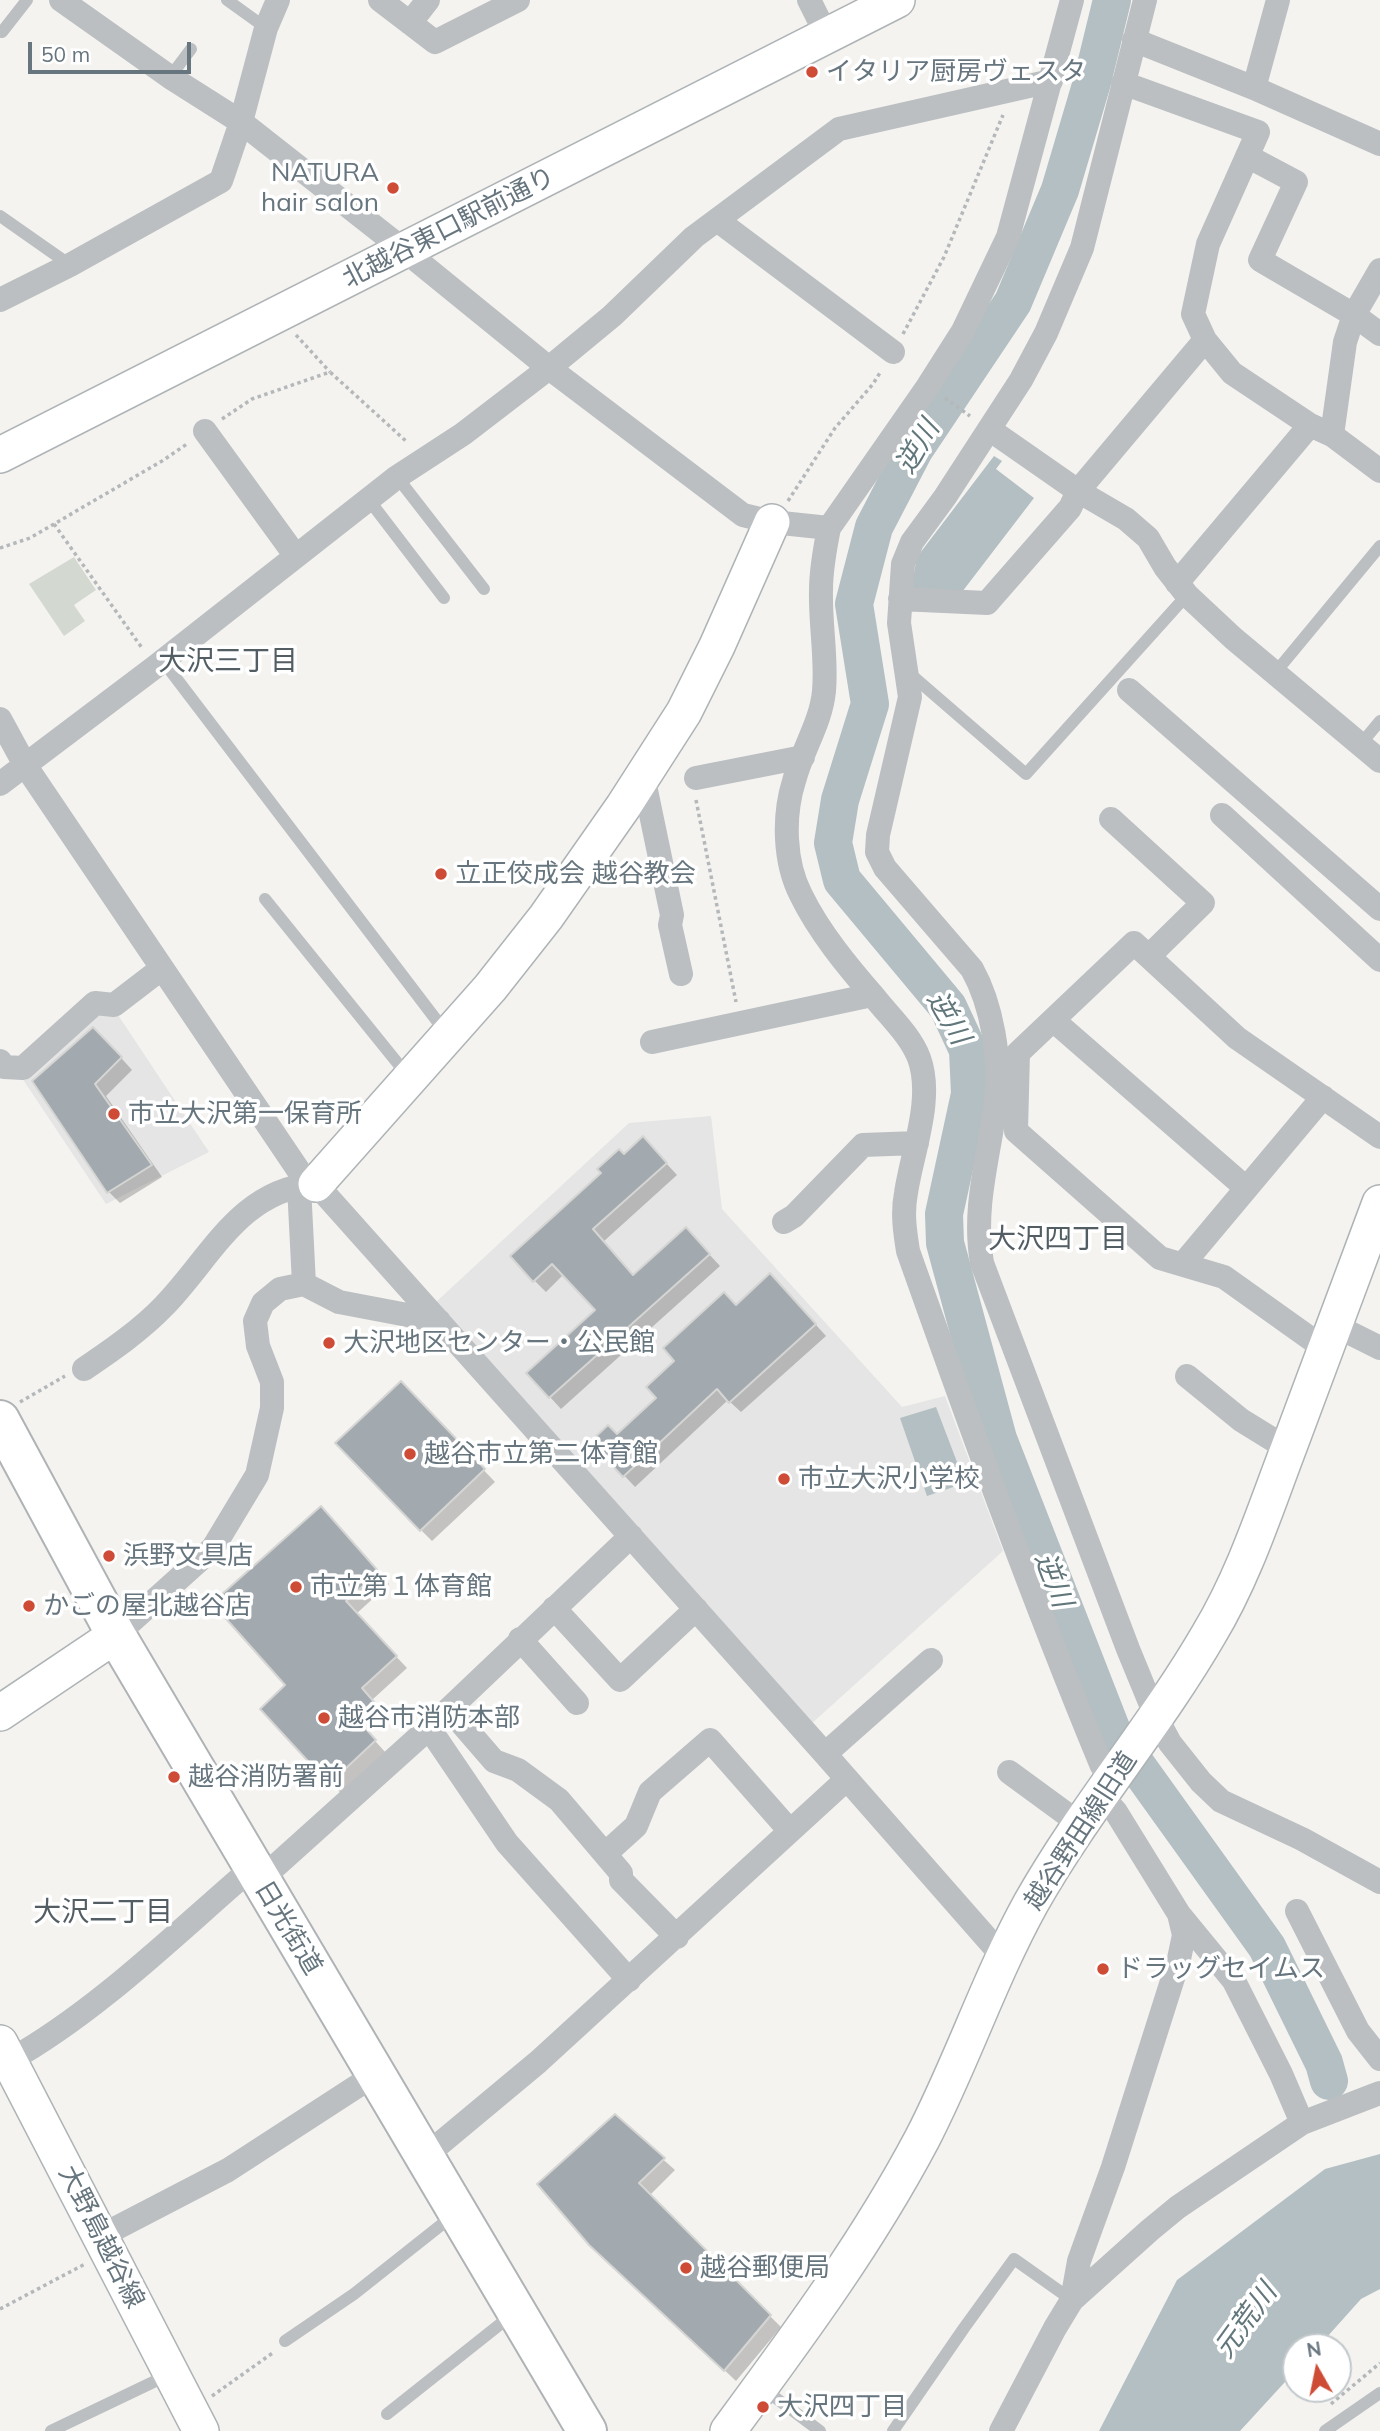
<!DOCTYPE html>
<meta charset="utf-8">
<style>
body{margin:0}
#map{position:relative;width:1380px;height:2431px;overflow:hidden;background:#f4f3f0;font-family:Mulish,sans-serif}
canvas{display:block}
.north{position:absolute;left:1282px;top:2333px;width:70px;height:70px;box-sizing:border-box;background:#fff;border:2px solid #c2c8cb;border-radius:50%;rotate:351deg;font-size:19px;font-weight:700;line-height:28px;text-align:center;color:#66757e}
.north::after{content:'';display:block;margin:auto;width:24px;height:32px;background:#ce4b36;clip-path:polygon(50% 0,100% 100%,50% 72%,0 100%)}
.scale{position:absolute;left:28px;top:42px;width:163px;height:32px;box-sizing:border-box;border:4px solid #66757e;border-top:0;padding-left:9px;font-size:21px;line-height:24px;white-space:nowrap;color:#66757e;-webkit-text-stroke:5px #fff;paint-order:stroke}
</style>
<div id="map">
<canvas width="1380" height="2431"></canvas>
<div class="north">N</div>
<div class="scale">50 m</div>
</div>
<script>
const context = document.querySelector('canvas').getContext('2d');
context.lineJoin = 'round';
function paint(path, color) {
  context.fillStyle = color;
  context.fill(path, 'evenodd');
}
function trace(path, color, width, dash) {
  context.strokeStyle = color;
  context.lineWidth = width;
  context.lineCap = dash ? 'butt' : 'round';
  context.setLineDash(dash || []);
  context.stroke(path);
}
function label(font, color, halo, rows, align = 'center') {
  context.font = font + ' Mulish,"Noto Sans JP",sans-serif';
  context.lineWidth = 7;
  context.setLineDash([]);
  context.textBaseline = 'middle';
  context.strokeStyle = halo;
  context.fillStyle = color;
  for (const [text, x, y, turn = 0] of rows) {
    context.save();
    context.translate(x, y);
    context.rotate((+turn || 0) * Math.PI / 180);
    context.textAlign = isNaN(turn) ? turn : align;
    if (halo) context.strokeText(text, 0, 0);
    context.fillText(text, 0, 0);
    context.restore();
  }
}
paint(new Path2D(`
 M95 1006 114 1009 209 1152 106 1204 20 1075Z
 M711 1116 722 1209 902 1407 945 1396 1003 1551 811 1724 435 1303 629 1123Z`), '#e4e5e4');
paint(new Path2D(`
 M74 557 96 590 74 605 85 621 64 636 29 584Z`), '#d3d8d0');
paint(new Path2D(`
 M994 456 1002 461 996 469 1034 498 962 592 911 588 917 557Z
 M936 1407 965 1483 927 1496 900 1418Z
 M1380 2154V2289L1361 2299 1318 2347H1296V2370L1240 2431H1099L1177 2280 1325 2169Z`), '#b3bfc2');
paint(new Path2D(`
 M105 1040 132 1070 106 1096 162 1177 120 1203 109 1192 35 1081Z
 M654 1150 677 1175 603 1242 634 1276 697 1241 720 1266 561 1409 528 1373 598 1310 564 1274 546 1292 534 1280 624 1156Z
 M781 1286 826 1336 741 1412 728 1400 635 1487 593 1442 617 1436 658 1398 736 1307Z
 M401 1383 495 1482 432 1541 421 1530Z
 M333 1520 389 1584 356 1614 407 1668 372 1700 385 1715 367 1732 386 1753 342 1794 330 1783 288 1686Z
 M615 2117 675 2170 649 2196 781 2327 736 2381 603 2256Z`), '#0003');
trace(new Path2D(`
 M1112 0 1092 82 1060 190 1013 302 914 450 874 527 854 604 870 704 840 800 833 843 842 880 948 1007 968 1050 970 1094 944 1214 945 1243 998 1439 1112 1731 1267 1947 1324 2063 1329 2081`), '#b3bfc2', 38);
const building = new Path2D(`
 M93 1027 122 1057 95 1084 152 1165 107 1193 32 1081Z
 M643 1136 667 1163 593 1229 633 1275 686 1227 710 1254 549 1398 526 1373 595 1310 552 1264 533 1282 510 1256 601 1173 597 1169 619 1149 624 1154Z
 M770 1273 816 1324 729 1403 717 1389 623 1477 590 1442 608 1425 617 1434 656 1398 646 1387 674 1361 663 1348 724 1292 736 1305Z
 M401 1381 485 1469 420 1531 335 1443Z
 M321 1506 379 1572 346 1601 397 1656 362 1688 375 1703 357 1719 376 1740 329 1784 260 1709 285 1685 212 1603Z
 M615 2114 665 2158 639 2183 771 2315 724 2371 589 2245 537 2184Z`);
paint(building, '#a3aaaf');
trace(building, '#d5d5d3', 2);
const secondary = new Path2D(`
 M0 455 897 0
 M316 1184 490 988 546 917 623 807 684 712 717 646 772 522
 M0 1713 116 1635
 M0 2043 201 2431
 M728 2431C798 2336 867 2243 922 2139 962 2062 989 1979 1031 1903 1084 1809 1155 1727 1209 1634 1244 1576 1265 1510 1289 1447 1319 1366 1350 1285 1380 1203`);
const primary = new Path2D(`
 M0 1420 116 1635 587 2431`);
trace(secondary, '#aeb3b6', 38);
trace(primary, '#afb3b6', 42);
trace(new Path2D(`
 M903 334 944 257 1003 115
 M296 335 330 372
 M945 398 970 416
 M222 419 252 399 330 372 407 442
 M788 501 835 428 873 384 881 371
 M54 524 142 648
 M0 548 30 538 162 461 187 444
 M696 800 736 1002
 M20 1402 65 1376
 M0 2309 85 2264
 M212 2396 274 2352
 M1331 2404 1380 2363`), '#b5b8ba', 3.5, [3.5, 3.5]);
trace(new Path2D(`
 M227 0 266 28
 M2 32 27 0
 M170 77 191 49
 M0 216 70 265
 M397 477 484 589
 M369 500 444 598
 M163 661 447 1034
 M908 672 1026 774 1187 595
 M1275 673 1380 546
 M1360 745 1380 721
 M265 899 408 1076
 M285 2341 354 2294 455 2214
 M761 2387 820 2431
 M387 2414 513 2314
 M51 2431 168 2375
 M893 2431 964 2328 1014 2259 1072 2300
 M1325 2431 1380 2393`), '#bbbfc2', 12);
trace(new Path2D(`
 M61 0 170 77 241 122 404 250 549 368 743 515 772 522 829 528
 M380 0 435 42 518 0
 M809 0 827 36
 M1072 0 1008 237 963 331 928 386 829 528C825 548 821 569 821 590 820 624 827 658 824 691 821 723 802 750 794 781 783 816 784 862 801 895 819 932 848 967 875 998 890 1017 910 1035 919 1058 934 1099 912 1152 906 1193 902 1213 905 1232 908 1251 969 1423 1031 1595 1101 1764L1110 1780
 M1145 0 1082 248 1046 333 1021 380 945 497 912 542 903 564 899 623 910 697 878 835 877 852 885 868 972 969C992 1005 1001 1058 996 1099 990 1155 972 1206 982 1263L1128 1649 1156 1717 1170 1743 1201 1782 1221 1801 1302 1839 1380 1882
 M410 23 428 0
 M1134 40 1254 88 1380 144
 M1123 83 1258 132 1208 244 1193 314 1205 340 1232 373 1310 425 1332 435 1380 471
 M1254 88 1278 0
 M1247 156 1296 182 1260 260 1354 315 1380 334
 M717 220 893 352
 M0 300 70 265 221 181 241 122 266 28 278 0
 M989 429 1078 491 1126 519 1148 538 1165 567 1187 595 1233 638 1380 761
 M205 431 295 555
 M1332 435 1345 342 1354 315 1380 270
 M1177 583 1310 425
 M900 599 987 603 1070 508 1078 491 1205 340
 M1129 690 1380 909
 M0 719 25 765 301 1174 316 1184 825 1754 1005 1959
 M643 776 672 915 670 925 681 974
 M696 778 803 757
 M0 784 155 667 397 477 463 434 549 368 612 316 694 237 839 129 1051 81
 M1222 815 1380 960
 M1111 819 1203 903 1149 956
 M1053 1020 1246 1188
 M652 1042 872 995
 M0 1061 4 1067 23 1068 95 1003 114 1005 161 969
 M784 1222 794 1216 863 1145 917 1143
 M1183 1264 1323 1097
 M304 1284 339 1302 439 1321
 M1334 1325 1380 1348
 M1325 1349 1224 1277 1160 1258 1016 1131 1018 1053 1134 943 1237 1038 1380 1137
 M84 1369C112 1350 141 1330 164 1306 210 1259 239 1191 313 1184
 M1187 1376 1241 1420 1288 1449
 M554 1608 620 1680 696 1609
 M116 1635 213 1548 257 1475 272 1408V1382L258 1346 255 1321 263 1303 280 1289 304 1284 299 1186
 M520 1639 577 1703
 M449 1709 494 1761 518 1770 559 1800 621 1873V1880L677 1937
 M429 1728 507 1843 629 1980
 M825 1754 931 1660
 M1009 1772 1080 1824
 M1100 1794 1116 1812 1179 1914 1234 1981 1281 2074 1302 2123
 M605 1854 636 1826 650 1792 710 1740 790 1831
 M260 1880 429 1728 631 1536
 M1297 1911 1358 2031 1380 2059
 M9 2061C99 2010 174 1935 252 1868
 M424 2157 538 2062 847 1779
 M101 2236 228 2170 376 2074
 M1072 2300 1079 2261 1113 2167 1179 1959 1184 1935 1179 1914
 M1001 2431 1055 2328 1072 2300 1150 2230 1178 2207 1302 2123 1380 2093`), '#bbbfc2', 24);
trace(secondary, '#fff', 35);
trace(primary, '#fff', 38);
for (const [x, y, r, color] of [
 [812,72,7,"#ce4b36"],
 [393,188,7,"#ce4b36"],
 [441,874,7,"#ce4b36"],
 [114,1114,7,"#ce4b36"],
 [329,1343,7,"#ce4b36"],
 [410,1454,7,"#ce4b36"],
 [784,1479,7,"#ce4b36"],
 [109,1556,7,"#ce4b36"],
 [296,1587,7,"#ce4b36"],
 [29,1606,7,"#ce4b36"],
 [324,1718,7,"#ce4b36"],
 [174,1777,7,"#ce4b36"],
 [1103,1969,7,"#ce4b36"],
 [686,2268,7,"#ce4b36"],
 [763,2407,7,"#ce4b36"]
]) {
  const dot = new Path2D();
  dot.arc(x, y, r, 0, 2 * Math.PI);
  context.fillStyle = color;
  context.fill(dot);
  trace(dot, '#fff', 2.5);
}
label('26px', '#66757e', '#fff', [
 ["イタリア厨房ヴェスタ",826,72],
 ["NATURA",379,173,"right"],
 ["hair salon",379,203,"right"],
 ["立正佼成会 越谷教会",455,874],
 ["市立大沢第一保育所",128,1114],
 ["大沢地区センター・公民館",343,1343],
 ["越谷市立第二体育館",424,1454],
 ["市立大沢小学校",798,1479],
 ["浜野文具店",123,1556],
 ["市立第１体育館",310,1587],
 ["かごの屋北越谷店",43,1606],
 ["越谷市消防本部",338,1718],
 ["越谷消防署前",188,1777],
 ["ドラッグセイムス",1117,1969],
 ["越谷郵便局",700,2268],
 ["大沢四丁目",777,2407]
], 'left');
label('26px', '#66757e', '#fff', [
 ["北越谷東口駅前通り",449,228,-27],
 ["越谷野田線旧道",1081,1831,-57],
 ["日光街道",288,1928,59],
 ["大野島越谷線",101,2237,63]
]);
label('italic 28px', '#62777b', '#fff', [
 ["逆川",918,447,-59],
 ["逆川",948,1018,60],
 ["逆川",1053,1580,69],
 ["元荒川",1246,2321,-54]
]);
label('28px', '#535e64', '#fff', [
 ["大沢三丁目",228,662],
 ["大沢四丁目",1058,1240],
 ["大沢二丁目",103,1913]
]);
</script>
